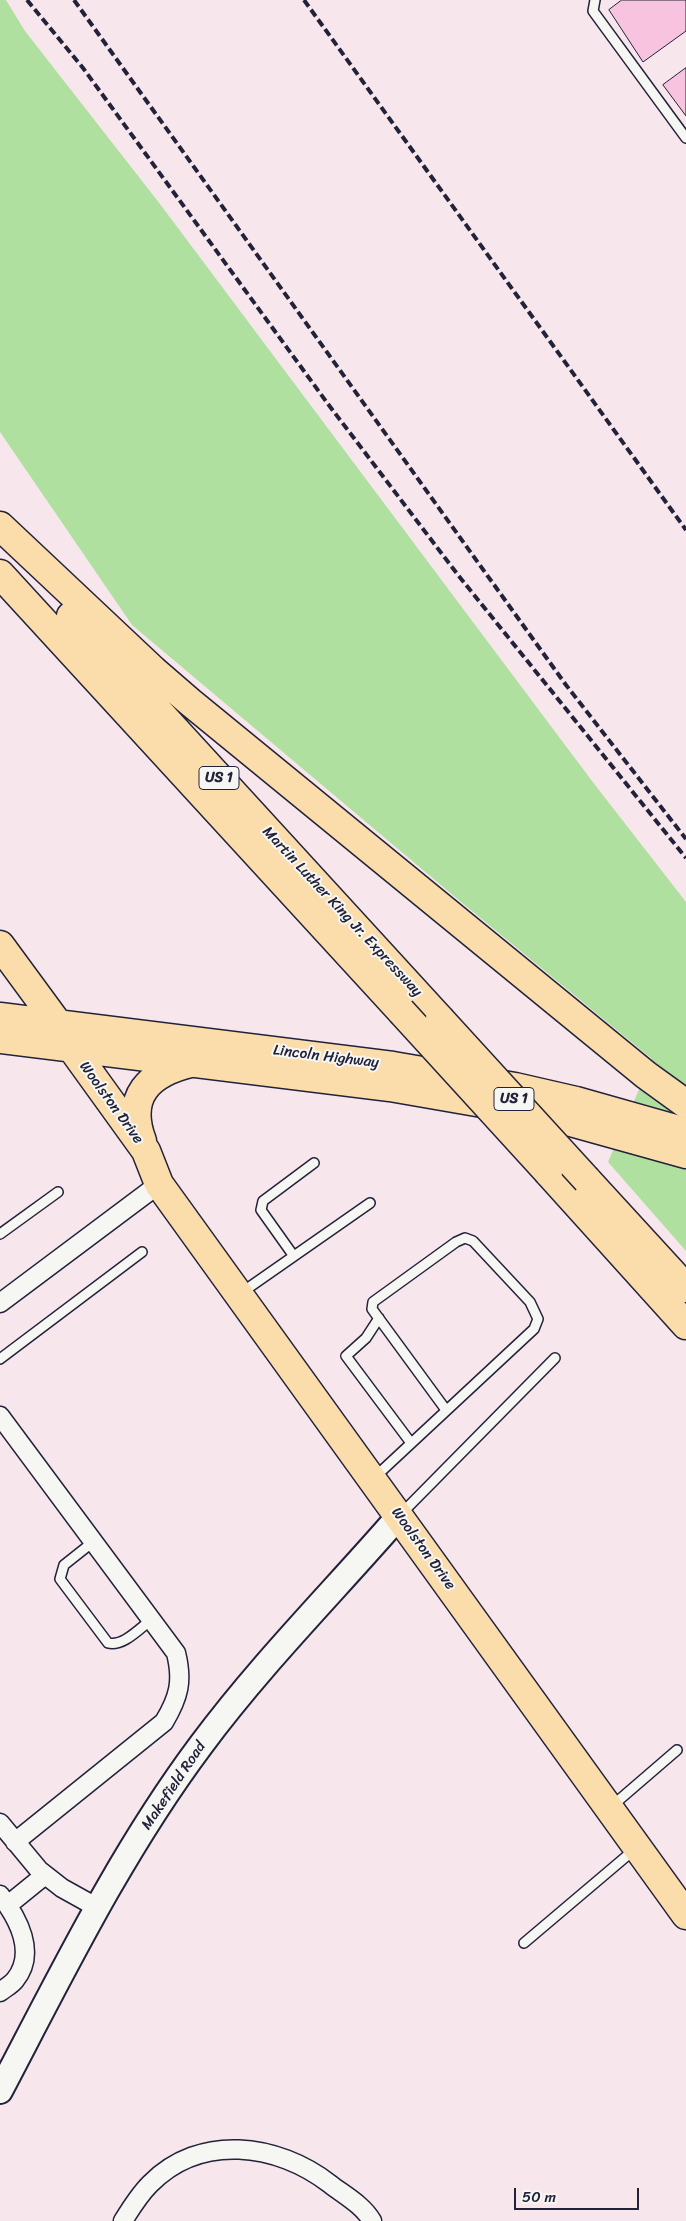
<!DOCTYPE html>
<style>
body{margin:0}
#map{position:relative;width:686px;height:2221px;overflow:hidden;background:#f7e7ec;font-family:Sriracha,sans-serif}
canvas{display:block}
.scale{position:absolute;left:514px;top:2188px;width:125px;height:22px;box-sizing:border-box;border:2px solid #22223b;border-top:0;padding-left:6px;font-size:15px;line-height:18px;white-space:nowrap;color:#22223b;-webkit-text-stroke:4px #f6f6f2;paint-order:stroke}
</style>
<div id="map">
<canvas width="686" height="2221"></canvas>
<div class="scale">50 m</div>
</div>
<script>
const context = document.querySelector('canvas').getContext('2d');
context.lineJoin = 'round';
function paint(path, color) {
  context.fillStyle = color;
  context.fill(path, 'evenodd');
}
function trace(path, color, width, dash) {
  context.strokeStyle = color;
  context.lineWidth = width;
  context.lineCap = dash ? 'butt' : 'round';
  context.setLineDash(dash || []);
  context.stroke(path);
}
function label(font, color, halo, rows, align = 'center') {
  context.font = font + ' Sriracha,sans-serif';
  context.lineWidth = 4;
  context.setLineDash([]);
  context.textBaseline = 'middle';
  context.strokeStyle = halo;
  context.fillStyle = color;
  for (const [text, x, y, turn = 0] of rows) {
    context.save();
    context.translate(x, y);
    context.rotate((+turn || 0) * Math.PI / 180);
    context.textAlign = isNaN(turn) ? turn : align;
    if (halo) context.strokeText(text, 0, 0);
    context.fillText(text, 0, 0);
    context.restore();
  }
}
paint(new Path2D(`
 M0 0H6L25 31 160 204 592 781 686 902V1251L608 1162 652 1059 461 902 132 625 0 432Z`), '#b0e0a0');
const building = new Path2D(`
 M622 0H686V31L643 62 609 10Z
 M686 68V116L663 85Z`);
paint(building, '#f8c3df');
trace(building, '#22223b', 1);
const lane = new Path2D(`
 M595 0 593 11 686 138
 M0 1234 58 1192
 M293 1255 261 1210 263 1201 314 1163
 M241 1293 370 1203
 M379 1318 366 1338 346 1356 411 1443
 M0 1359 142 1252
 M375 1477C428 1428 481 1378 534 1329L538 1319 530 1302 473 1241 465 1238 456 1242 373 1302 372 1309 446 1410
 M401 1514 555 1358
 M93 1542 64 1565 60 1579 108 1643C123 1647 140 1628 151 1620
 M612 1806 677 1750
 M524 1943 635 1849`);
const street = new Path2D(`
 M0 1303 159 1184
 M0 1416 176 1653C183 1681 179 1697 164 1722L15 1842
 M0 1823 39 1870 62 1888 98 1908
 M0 1895C18 1918 37 1953 15 1980 11 1985 5 1988 0 1992
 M8 1905 45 1875
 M123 2221C131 2208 139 2195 150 2184 200 2133 277 2143 330 2184 344 2195 363 2205 372 2221`);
const secondary = new Path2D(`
 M0 2091C62 1973 121 1852 201 1745 261 1664 333 1592 399 1516`);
const primary = new Path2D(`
 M0 945 58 1024 71 1047 146 1151 159 1184 686 1915
 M0 1017 393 1066 515 1087 576 1101 686 1132
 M0 1039 390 1087 511 1108 571 1122 686 1154
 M142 1141C125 1096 149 1073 191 1063`);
const highway = new Path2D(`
 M0 526 153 670 190 702 646 1075 686 1104
 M0 574 401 1011
 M71 616 440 1019
 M548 1172 686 1325
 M587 1180 686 1288`);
trace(lane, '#22223b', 12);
trace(street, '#22223b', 21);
trace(secondary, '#22223b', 28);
trace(primary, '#22223b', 31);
trace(highway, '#22223b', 31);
trace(lane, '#f6f6f2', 9);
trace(street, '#f6f6f2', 18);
trace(secondary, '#f6f6f2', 24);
trace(primary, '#fbddab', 28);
trace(highway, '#fbddab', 28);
trace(new Path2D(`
 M27 0 83 68 328 404 458 575 686 858
 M74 0 566 685 686 839
 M304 0 686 530`), '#22223b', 4, [8, 4]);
const highwayBridge = new Path2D(`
 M401 1011 548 1172
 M440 1019 587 1180`);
trace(highwayBridge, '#22223b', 31, []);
trace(highwayBridge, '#fbddab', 28);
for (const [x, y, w] of [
 [219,778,40],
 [514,1099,40]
]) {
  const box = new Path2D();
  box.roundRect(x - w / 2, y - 11.5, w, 23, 4);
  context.fillStyle = '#f6f6f2';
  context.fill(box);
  trace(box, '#22223b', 1);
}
label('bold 14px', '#22223b', null, [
 ["US 1",219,778],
 ["US 1",514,1099]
]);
label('15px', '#22223b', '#f6f6f2', [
 ["Martin Luther King Jr. Expressway",342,912,47],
 ["Lincoln Highway",326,1057,7],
 ["Woolston Drive",111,1103,54],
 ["Woolston Drive",423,1549,54],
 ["Makefield Road",174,1786,-56]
]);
</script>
